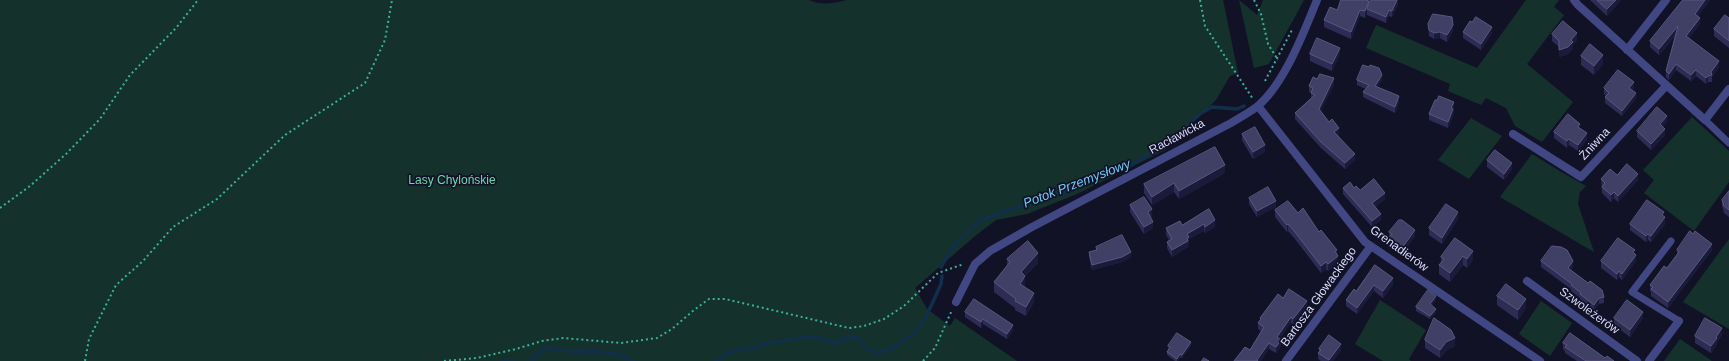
<!DOCTYPE html>
<meta charset="utf-8">
<style>
body{margin:0}
canvas{display:block;background:#121227}
</style>
<canvas width="1729" height="361"></canvas>
<script>
const context = document.querySelector('canvas').getContext('2d');
context.lineJoin = 'round';
function paint(path, color) {
  context.fillStyle = color;
  context.fill(path, 'evenodd');
}
function trace(path, color, width, dash) {
  context.strokeStyle = color;
  context.lineWidth = width;
  context.lineCap = dash ? 'butt' : 'round';
  context.setLineDash(dash || []);
  context.stroke(path);
}
function label(font, color, halo, rows, align = 'center') {
  context.font = font + ' Arial,sans-serif';
  context.lineWidth = 3.5;
  context.setLineDash([]);
  context.textBaseline = 'middle';
  context.strokeStyle = halo;
  context.fillStyle = color;
  for (const [text, x, y, turn = 0] of rows) {
    context.save();
    context.translate(x, y);
    context.rotate((+turn || 0) * Math.PI / 180);
    context.textAlign = isNaN(turn) ? turn : align;
    if (halo) context.strokeText(text, 0, 0);
    context.fillText(text, 0, 0);
    context.restore();
  }
}
paint(new Path2D(`
 M0 0H809C820 6 835 3 847 0H1223L1238 73 1230 76 1216 100 1165 150 1077 194 1027 214 996 220 975 236 915 288 927 309 950 326 955 318 1017 361H0Z
 M1239 0 1257 15 1263 0H1304L1269 64 1254 68Z
 M1526 0H1559L1554 7 1564 15 1527 64 1573 102 1542 142 1515 126 1506 108 1486 98 1481 105 1448 91 1450 84 1366 48 1376 25 1477 68Z
 M1692 117 1729 151V182L1694 231 1644 193 1654 180 1643 170Z
 M1471 118 1502 136 1469 179 1438 160Z
 M1532 154 1563 173 1586 186 1580 192 1578 204 1594 252 1500 197Z
 M1729 239V329L1683 302Z
 M1380 300 1426 330 1409 359 1411 361H1383L1355 344Z
 M1541 301 1572 323 1550 356 1519 334Z
 M1680 339 1712 361H1664Z`), '#15312c');
trace(new Path2D(`
 M941 267 954 245 982 219 1065 192 1128 167 1170 141 1201 113 1212 107 1237 109 1244 106
 M501 361H513
 M531 361 539 352 547 348C573 355 610 346 633 361
 M715 361 733 351 752 348 767 343 811 337 820 338 833 343 841 341 849 336 857 337 866 348 876 353 891 349 914 334 922 324 932 304 941 284 942 276`), '#122f4a', 3.5);
trace(new Path2D(`
 M1200 0 1205 26 1253 99
 M1254 0 1261 14 1268 44 1278 60
 M1265 81 1293 28
 M0 208 30 186 66 154 100 119 130 75 176 28 198 0
 M85 361 89 339 116 285 143 261 173 227 217 199 285 135 365 83 385 40 392 0
 M444 361 477 358 516 349 542 341 563 338 621 343 657 338 672 329 694 310 709 299H725L849 328 864 326 884 319 904 306 938 273 964 264
 M923 361 935 348 952 310`), '#39b299', 2, [2, 3]);
trace(new Path2D(`
 M1705 120 1729 143
 M1671 241 1632 292 1679 321`), '#404783', 7);
trace(new Path2D(`
 M1574 0 1578 5 1705 120 1729 89
 M1627 50 1666 0
 M1258 106 1365 242 1540 361
 M1513 134 1581 177 1666 86
 M1527 281 1637 361
 M956 302 975 264 990 251 1032 227 1231 123C1240 117 1251 112 1259 105 1285 82 1304 32 1317 0
 M1286 361 1371 246
 M1649 361 1679 321`), '#404783', 8);
paint(new Path2D(`
 M1398 0V4L1392 17 1389 16 1386 23 1367 15V12L1365 18 1360 16 1351 39 1324 27V20L1337 10Z
 M1590 0H1621L1607 16Z
 M1683 0H1710L1698 16 1700 24 1689 38 1719 67 1712 77V82H1708L1706 84 1696 76 1691 81 1676 70 1669 80 1666 77V71L1676 35 1659 55 1650 47V41Z
 M1729 18V48L1714 36V29Z
 M1428 24 1453 31 1447 42 1440 38 1434 39 1429 36Z
 M1463 32 1492 33 1481 50 1463 38Z
 M1552 34 1577 40 1573 45V48L1568 54 1559 57V47L1552 41Z
 M1310 54H1340L1332 71 1310 61Z
 M1581 56 1603 64 1594 75 1581 65Z
 M1357 80H1382L1377 87 1399 102 1395 113 1363 97V92L1366 89 1357 85Z
 M1334 85 1320 111 1339 134 1338 135 1355 160 1345 169 1321 148 1295 119V113L1311 98V93L1309 92V86Z
 M1604 88H1634L1632 90 1636 98 1622 116 1605 103V97L1606 96 1604 94Z
 M1437 100 1454 102 1453 116 1448 128 1429 120V114Z
 M1667 122 1663 126 1665 135 1651 150 1637 137V131Z
 M1580 128 1587 140 1578 151 1569 145 1567 148 1554 138V132Z
 M1242 134 1265 152 1253 159 1242 140Z
 M1487 160 1512 169 1504 180 1487 167Z
 M1225 173 1179 199 1174 192 1152 205 1144 193V184Z
 M1617 175 1638 180 1618 202 1614 198 1611 202 1602 193 1601 179Z
 M1343 188H1354L1385 199 1375 207 1381 220 1372 227 1343 194Z
 M1729 191V217L1724 213 1722 206V200Z
 M1249 198 1276 207 1257 217 1249 204Z
 M1130 205 1152 216H1150L1153 228 1144 234 1130 212Z
 M1209 209 1215 227 1205 233 1204 231 1189 239 1188 247 1172 257 1167 248V242L1169 240 1166 235V228L1182 225Z
 M1275 210 1298 213 1319 232 1337 253 1338 263 1328 271 1326 269 1321 273 1295 239 1288 231 1287 232 1275 217Z
 M1664 216 1665 224 1651 242 1648 240 1646 242 1630 230V224Z
 M1458 219 1442 244 1429 235V228Z
 M1389 232 1415 236 1402 254 1389 244Z
 M1455 238 1473 260 1467 268 1463 265 1450 282 1439 274V265L1441 263V257Z
 M1096 247 1131 257 1122 262 1092 270 1089 257V252L1096 250Z
 M1677 250H1712L1668 308 1651 296V292L1650 291V285L1667 268 1677 254Z
 M1635 254 1636 261 1622 280 1619 277 1617 280 1601 268V261Z
 M1007 259 1038 263 1025 276V285L1024 287 1034 302 1026 316 1015 310V308L994 292V282L1007 266Z
 M1541 261 1573 267 1571 270 1604 297V303L1599 304 1594 311 1580 300V298L1571 291V289L1541 267Z
 M1375 265 1393 285 1383 298 1374 291 1357 314 1346 306V300L1356 291Z
 M1497 296 1526 308 1518 320 1497 305Z
 M1283 298 1307 307 1293 324 1291 323 1279 339 1281 346 1276 353 1269 349 1250 350 1261 331 1258 329V323L1260 321V318Z
 M1436 299 1432 305 1436 312 1430 319 1416 311V307Z
 M965 312 1013 330 1007 339 983 324 981 328 965 317Z
 M1614 318H1643L1630 337 1614 325Z
 M1722 335 1717 342V344L1711 353 1695 343V336Z
 M1425 340 1455 346 1446 351 1440 358 1425 348Z
 M1563 343 1605 358 1614 361H1577L1565 353V351L1563 349Z
 M1191 345 1182 358 1180 357 1178 361H1175L1167 355V352L1169 349 1168 346Z
 M1319 349 1341 350 1333 361H1321L1318 359V353L1319 351Z`), '#2e2c54');
paint(new Path2D(`
 M1397 0H1398V4L1392 17V11Z
 M1616 0H1621L1607 16V9Z
 M1705 0H1710L1695 20V14Z
 M1369 1V7L1367 9V12L1365 18V11Z
 M1360 10V16L1351 39V32Z
 M1389 10V16L1386 23V17Z
 M1700 18V24L1686 42V36Z
 M1453 25V31L1447 42V35Z
 M1678 26V32L1659 55V49Z
 M1492 27V33L1481 50V44Z
 M1440 32V38L1434 39V33Z
 M1577 33V40L1573 45V48L1568 54 1559 57V50L1571 40Z
 M1340 48V54L1332 71V64Z
 M1603 55V64L1594 75V66Z
 M1719 61V67L1712 77 1711 72Z
 M1676 64V70L1669 80V74Z
 M1696 70V76L1691 81V75Z
 M1382 75V80L1375 91V86Z
 M1708 76V82L1706 84V78Z
 M1334 78V85L1319 115V109Z
 M1634 82V88L1629 93V88Z
 M1636 93V98L1622 116V111Z
 M1399 96V102L1395 113V107Z
 M1454 102 1453 116 1448 128V122L1451 108Z
 M1667 116V122L1660 130V124Z
 M1339 128V134L1334 138V132Z
 M1665 129V135L1651 150V144Z
 M1587 133V140L1578 151V145Z
 M1569 139V145L1567 148V141Z
 M1265 145V152L1253 159V152Z
 M1355 154V160L1345 169V163Z
 M1512 163V169L1504 180V174Z
 M1225 165V173L1179 199V191Z
 M1638 174V180L1618 202V196Z
 M1174 183V192L1152 205V197Z
 M1614 192V198L1611 202V195Z
 M1385 193V199L1372 209V203Z
 M1276 201V207L1257 217V211Z
 M1152 209V216L1148 218V212Z
 M1458 212V219L1442 244V238Z
 M1381 214V220L1372 227V221Z
 M1665 217V224L1651 242V236Z
 M1215 220V227L1205 233V227Z
 M1153 222V228L1144 234V227Z
 M1204 224V231L1189 239 1188 247 1172 257V250L1187 234Z
 M1288 224V231L1287 232V225Z
 M1415 230V236L1402 254V248Z
 M1648 234V240L1646 242V236Z
 M1712 244V250L1668 308V302Z
 M1337 250V257L1338 256V263L1328 271V264L1335 251Z
 M1473 251V260L1467 268V259Z
 M1131 252V257L1122 262 1092 270V265Z
 M1038 253V263L1025 276V285L1020 294 1021 272Z
 M1636 255V261L1622 280V274Z
 M1463 256V265L1450 282V273Z
 M1573 261V267L1568 274V268Z
 M1326 262V269L1321 273V266Z
 M1619 271V277L1617 280V274Z
 M1393 278V285L1383 298V291Z
 M1374 285V291L1357 314V308Z
 M1034 293V302L1026 316V307Z
 M1436 296V299L1430 308V304Z
 M1599 298V304L1594 311V305Z
 M1526 299V308L1518 320V310Z
 M1307 301V307L1293 324V319Z
 M1436 309V312L1430 319V316Z
 M1643 312V318L1630 337V330Z
 M1291 317V323L1277 343V337Z
 M983 319V324L981 328V322Z
 M1013 325V330L1007 339V334Z
 M1722 328V335L1717 342V344L1711 353V346L1716 337Z
 M1455 338V346L1446 351 1440 358V350L1446 342Z
 M1281 340V346L1276 353V347Z
 M1191 342V345L1182 358V355Z
 M1269 343V349L1261 361H1257Z
 M1341 344V350L1333 361H1329V360Z
 M1180 354V357L1178 361H1177V359Z`), '#1b1a3a');
const building = new Path2D(`
 M1341 0H1366L1369 1 1365 11 1360 10 1351 32 1324 20 1330 7 1337 10Z
 M1371 0H1397L1392 11 1389 10 1386 17 1367 9Z
 M1597 0H1616L1607 9Z
 M1683 0H1705L1695 14 1700 18 1686 36 1719 61 1711 72 1712 75 1708 76 1706 78 1696 70 1691 75 1676 64 1669 74 1666 71 1678 26 1659 49 1650 41Z
 M1433 14 1452 17 1453 25 1447 35 1440 32 1434 33 1429 30 1428 24Z
 M1725 15 1729 18V41L1714 29Z
 M1476 17 1492 27 1481 44 1463 32 1470 21 1472 22Z
 M1563 21 1577 33 1571 40 1573 42 1568 47 1559 50V41L1552 34Z
 M1317 38 1340 48 1332 64 1310 54Z
 M1590 44 1603 55 1594 66 1581 56Z
 M1363 65 1369 67 1370 65 1379 68 1382 75 1375 86 1399 96 1395 107 1363 92 1369 85 1357 80Z
 M1618 70 1634 82 1629 88 1636 93 1622 111 1605 97 1609 93 1604 88Z
 M1320 74 1334 78 1319 109 1329 122 1332 119 1339 128 1334 132 1355 154 1345 163 1321 142 1295 113 1315 95 1311 93 1313 88 1309 86 1313 77 1317 79Z
 M1439 96 1454 102 1451 108 1453 109 1448 122 1429 114 1435 100H1437Z
 M1657 107 1667 116 1660 124 1665 129 1651 144 1637 131Z
 M1568 114 1580 124 1578 127 1587 133 1578 145 1569 139 1567 141 1554 132Z
 M1255 127 1265 145 1253 152 1242 134Z
 M1215 147 1225 165 1179 191 1174 183 1152 197 1144 184Z
 M1495 150 1512 163 1504 174 1487 160Z
 M1627 164 1638 174 1618 196 1614 192 1611 195 1602 187 1605 183 1601 179 1610 169 1617 175Z
 M1374 179 1385 193 1372 203 1381 214 1372 221 1343 188 1350 182 1354 188 1356 186 1360 190Z
 M1268 187 1276 201 1257 211 1249 198Z
 M1729 191V210L1724 206 1722 200Z
 M1144 197 1152 209 1148 212 1153 222 1144 227 1130 205Z
 M1647 200 1664 212 1662 215 1665 217 1651 236 1648 234 1646 236 1630 224Z
 M1288 201 1298 213 1303 208 1319 232 1321 230 1337 250 1335 251 1338 256 1328 264 1326 262 1321 266 1295 232 1288 224 1287 225 1275 210Z
 M1446 204 1458 212 1442 238 1429 228Z
 M1209 209 1215 220 1205 227 1204 224 1187 234 1189 237 1187 238 1188 241 1172 250 1167 242 1172 239 1166 228 1180 221 1182 225Z
 M1399 220H1402L1415 230 1402 248 1389 238 1392 234 1389 232Z
 M1690 231 1693 234 1695 231 1712 244 1668 302 1651 289 1653 287 1650 285 1664 266 1667 268 1679 252 1677 250Z
 M1122 235 1131 252 1122 257 1092 265 1089 252 1097 250 1096 247Z
 M1455 238 1473 251 1467 259 1463 256 1450 273 1439 265 1444 259 1441 257Z
 M1618 238 1635 250 1633 252 1636 255 1622 274 1619 271 1617 274 1601 261Z
 M1028 241 1038 253 1021 272 1025 276 1020 284 1034 293 1026 307 1015 301 1016 299 994 282 1010 262 1007 259Z
 M1552 246 1561 247 1567 250 1573 261 1568 268 1588 283 1590 281 1602 290 1604 297 1599 298 1594 305 1580 294 1581 293 1571 285 1572 284 1541 261Z
 M1375 265 1393 278 1383 291 1374 285 1357 308 1346 300 1354 289 1356 291Z
 M1506 284 1526 299 1518 310 1497 296Z
 M1289 289 1307 301 1293 319 1291 317 1277 337 1281 340 1276 347 1269 343 1257 360 1258 361H1234L1245 347 1250 350 1264 327 1258 323 1261 319 1260 318 1278 294 1283 298Z
 M1428 290 1436 296 1430 304 1436 309 1430 316 1416 307Z
 M974 299 1013 325 1007 334 983 319 981 322 965 312Z
 M1627 300 1643 312 1630 330 1614 318Z
 M1434 318 1451 330 1455 338 1446 342 1440 350 1425 340Z
 M1705 318 1722 328 1716 337 1717 338 1711 346 1695 336Z
 M1177 333 1191 342 1182 355 1180 354 1177 359 1167 352 1170 347 1168 346Z
 M1570 333 1605 358 1607 356 1614 361H1586L1565 347 1567 345 1563 343Z
 M1329 335 1341 344 1329 360 1318 353 1321 350 1319 349Z
 M1204 358 1209 361H1202Z`);
paint(building, '#403f66');
trace(building, '#58577e', 1);
label('12px', '#dadbfd', '#121227', [
 ["Racławicka",1177,137,-28],
 ["Żniwna",1595,144,-47],
 ["Grenadierów",1399,249,36],
 ["Bartosza Głowackiego",1319,297,-54],
 ["Szwoleżerów",1589,311,36]
]);
label('12px', '#6ad9ad', '#121227', [
 ["Lasy Chylońskie",452,181]
]);
label('italic 13px', '#6fcbf5', '#121227', [
 ["Potok Przemysłowy",1077,184,-21]
]);
</script>
